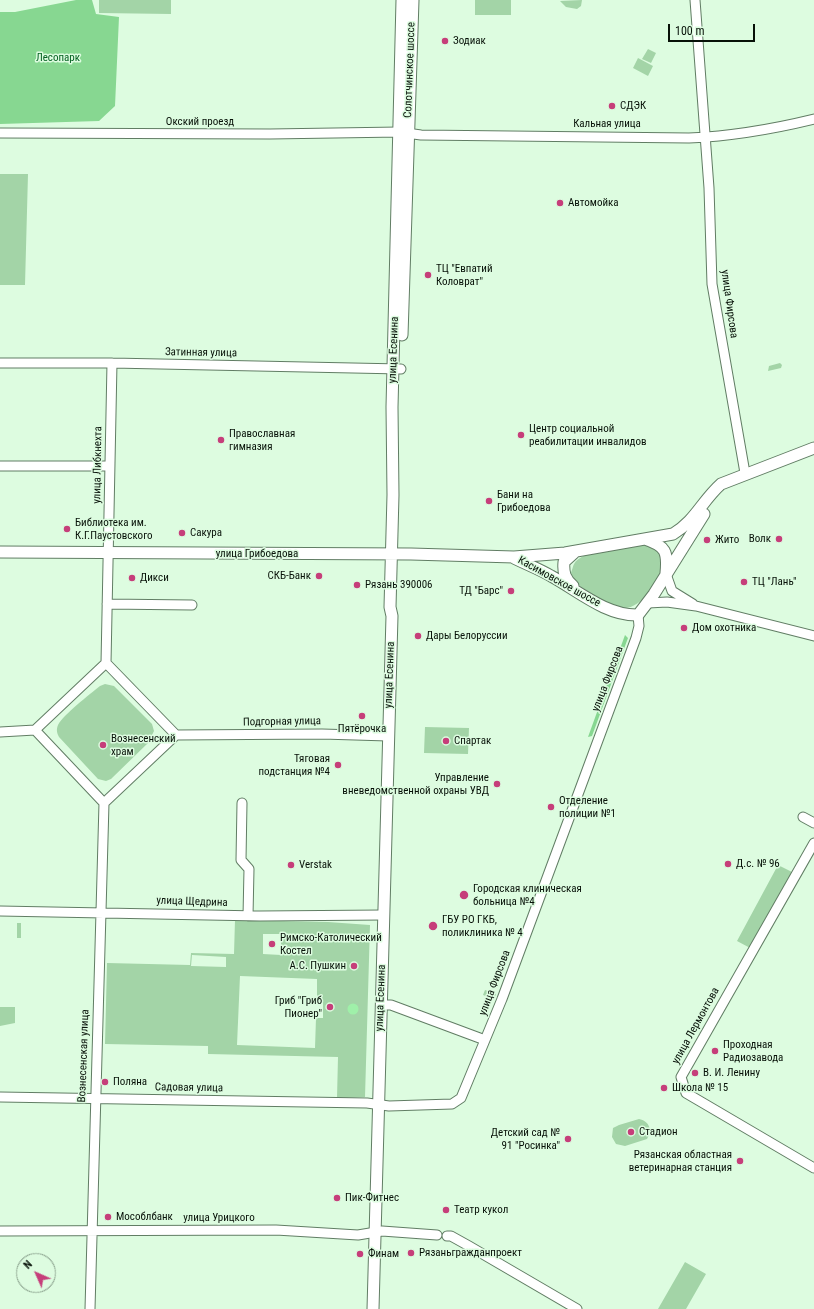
<!DOCTYPE html>
<meta charset="utf-8">
<style>
body{margin:0}
#map{position:relative;width:814px;height:1309px;overflow:hidden;background:#ddfce0;font-family:"Roboto Condensed",sans-serif}
canvas{display:block}
.north{position:absolute;left:16px;top:1253px;width:40px;height:40px;box-sizing:border-box;background:#ddfce0;border:1px solid #879e8a;border-radius:50%;rotate:315deg;font-size:11px;font-weight:700;line-height:16px;text-align:center;color:#071108}
.north::after{content:'';display:block;margin:auto;width:14px;height:18px;background:#c63e7a;clip-path:polygon(50% 0,100% 100%,50% 72%,0 100%)}
.scale{position:absolute;left:668px;top:24px;width:87px;height:18px;box-sizing:border-box;border:2px solid #071108;border-top:0;padding-left:5px;font-size:12px;line-height:14px;white-space:nowrap;color:#071108;-webkit-text-stroke:3px #ddfce0;paint-order:stroke}
</style>
<div id="map">
<canvas width="814" height="1309"></canvas>
<div class="north">N</div>
<div class="scale">100 m</div>
</div>
<script>
const context = document.querySelector('canvas').getContext('2d');
context.lineJoin = 'round';
function paint(path, color) {
  context.fillStyle = color;
  context.fill(path, 'evenodd');
}
function trace(path, color, width, dash) {
  context.strokeStyle = color;
  context.lineWidth = width;
  context.lineCap = dash ? 'butt' : 'round';
  context.setLineDash(dash || []);
  context.stroke(path);
}
function label(font, color, halo, rows, align = 'center') {
  context.font = font + ' "Roboto Condensed",sans-serif';
  context.lineWidth = 3;
  context.setLineDash([]);
  context.textBaseline = 'middle';
  context.strokeStyle = halo;
  context.fillStyle = color;
  for (const [text, x, y, turn = 0] of rows) {
    context.save();
    context.translate(x, y);
    context.rotate((+turn || 0) * Math.PI / 180);
    context.textAlign = isNaN(turn) ? turn : align;
    if (halo) context.strokeText(text, 0, 0);
    context.fillText(text, 0, 0);
    context.restore();
  }
}
paint(new Path2D(`
 M99 0H171V14L99 13Z
 M475 0H511V15H475Z
 M582 0 581 6 577 9 566 7 560 1Z
 M648 49 656 53 651 63 642 59Z
 M638 58 653 66 648 76 633 68Z
 M0 174H28L25 285H0Z
 M780 363 782 365 781 368 768 371 769 366Z
 M644 543 662 552C662 557 663 563 662 568 656 583 642 609 623 608 612 608 604 601 595 596 584 589 576 585 571 573 572 570 573 566 574 564 582 549 629 546 644 543Z
 M105 684 114 686 152 724 154 731 148 743 111 779 106 781 98 779 59 737C57 733 56 730 58 725 64 714 89 695 100 686Z
 M425 727 469 728 468 754 424 753Z
 M778 865 794 873 752 949 737 941Z
 M235 920 328 922 370 925 365 1097 337 1098 338 1057 208 1054V1046L105 1044 107 963 190 965 191 953 234 954ZM263 934H281V955L263 954ZM192 955 226 957V967L191 966ZM240 976 317 979V1000H323V1018H316L315 1048 237 1045Z
 M17 923H21V938H17Z
 M485 990 496 994 494 999 483 995Z
 M0 1007H15V1023L0 1026Z
 M639 1119C649 1121 653 1130 647 1139L625 1146 616 1144 612 1137 613 1128 619 1125Z
 M685 1262 706 1274 686 1309H658Z`), '#a3d4a7');
paint(new Path2D(`
 M76 0H92L96 14 119 17 115 106 99 121 0 124V12H15Z
 M625 635 628 638 592 736 588 737Z`), '#87d791');
paint(new Path2D(`
 M347.5 1009a5.5 5.5 0 1 1 11 0a5.5 5.5 0 1 1-11 0Z`), '#9ff0a9');
const minor = new Path2D(`
 M695 0 709 188 712 284 745 473
 M0 133 270 134 399 132 421 135 689 138C732 136 773 129 814 119
 M0 363H112L401 369
 M0 466H110
 M666 574 672 591 693 604
 M648 603 667 602 696 606 814 636
 M107 604 192 605
 M106 663 112 363
 M0 732 35 730
 M176 735 322 734 388 736
 M242 803 241 860 249 869 248 916
 M803 817 814 823
 M814 843 681 1077 686 1093 814 1168
 M0 911 260 916 383 915
 M381 1005H391L485 1040
 M0 1097 367 1103 389 1106 452 1104 461 1098 502 999 636 638 639 626 638 615
 M0 1231 276 1230 358 1235 382 1231 437 1235
 M447 1236H451L469 1246 577 1309
 M90 1309 104 803 176 735 106 663 35 730 104 803`);
const major = new Path2D(`
 M402 335 413 0
 M645 539C666 546 668 552 666 573
 M0 552 411 554 514 557 565 553 673 534C695 521 702 501 721 484L814 448
 M514 558C526 564 539 569 551 576 577 590 606 616 638 615L654 594 704 514
 M573 586C565 579 563 573 564 562L575 552
 M373 1309 392 616 390 607 393 495 392 407 402 0`);
trace(minor, '#617d64', 11);
trace(major, '#617d64', 13);
trace(minor, '#fff', 9);
trace(major, '#fff', 11);
for (const [x, y, r, color] of [
 [445,41,4,"#c63e7a"],
 [612,106,4,"#c63e7a"],
 [560,203,4,"#c63e7a"],
 [428,275,4,"#c63e7a"],
 [521,435,4,"#c63e7a"],
 [221,440,4,"#c63e7a"],
 [489,501,4,"#c63e7a"],
 [67,529,4,"#c63e7a"],
 [182,533,4,"#c63e7a"],
 [779,539,4,"#c63e7a"],
 [707,540,4,"#c63e7a"],
 [319,576,4,"#c63e7a"],
 [132,578,4,"#c63e7a"],
 [744,582,4,"#c63e7a"],
 [357,585,4,"#c63e7a"],
 [511,591,4,"#c63e7a"],
 [684,628,4,"#c63e7a"],
 [418,636,4,"#c63e7a"],
 [362,716,4,"#c63e7a"],
 [446,741,4,"#c63e7a"],
 [103,745,4,"#c63e7a"],
 [338,765,4,"#c63e7a"],
 [497,784,4,"#c63e7a"],
 [551,807,4,"#c63e7a"],
 [728,864,4,"#c63e7a"],
 [291,865,4,"#c63e7a"],
 [464,895,5,"#c63e7a"],
 [433,926,5,"#c63e7a"],
 [272,944,4,"#c63e7a"],
 [354,966,4,"#c63e7a"],
 [330,1007,4,"#c63e7a"],
 [715,1051,4,"#c63e7a"],
 [695,1073,4,"#c63e7a"],
 [105,1082,4,"#c63e7a"],
 [664,1088,4,"#c63e7a"],
 [631,1132,4,"#c63e7a"],
 [568,1139,4,"#c63e7a"],
 [740,1161,4,"#c63e7a"],
 [337,1198,4,"#c63e7a"],
 [446,1210,4,"#c63e7a"],
 [108,1217,4,"#c63e7a"],
 [411,1253,4,"#c63e7a"],
 [360,1254,4,"#c63e7a"]
]) {
  const dot = new Path2D();
  dot.arc(x, y, r, 0, 2 * Math.PI);
  context.fillStyle = color;
  context.fill(dot);
  trace(dot, '#ddfce0', 1.5);
}
label('11px', '#071108', '#ddfce0', [
 ["Зодиак",453,41],
 ["СДЭК",620,106],
 ["Автомойка",568,203],
 ["ТЦ \"Евпатий",436,269],
 ["Коловрат\"",436,282],
 ["Центр социальной",529,429],
 ["реабилитации инвалидов",529,442],
 ["Православная",229,434],
 ["гимназия",229,447],
 ["Бани на",497,495],
 ["Грибоедова",497,508],
 ["Библиотека им.",75,523],
 ["К.Г.Паустовского",75,536],
 ["Сакура",190,533],
 ["Волк",771,539,"right"],
 ["Жито",715,540],
 ["СКБ-Банк",311,576,"right"],
 ["Дикси",140,578],
 ["ТЦ \"Лань\"",752,582],
 ["Рязань 390006",365,585],
 ["ТД \"Барс\"",503,591,"right"],
 ["Дом охотника",692,628],
 ["Дары Белоруссии",426,636],
 ["Пятёрочка",362,729,"center"],
 ["Вознесенский",111,739],
 ["храм",111,752],
 ["Спартак",454,741],
 ["Тяговая",330,759,"right"],
 ["подстанция №4",330,772,"right"],
 ["Управление",489,778,"right"],
 ["вневедомственной охраны УВД",489,791,"right"],
 ["Отделение",559,801],
 ["полиции №1",559,814],
 ["Д.с. № 96",736,864],
 ["Verstak",299,865],
 ["Городская клиническая",473,889],
 ["больница №4",473,902],
 ["ГБУ РО ГКБ,",442,920],
 ["поликлиника № 4",442,933],
 ["Римско-Католический",280,938],
 ["Костел",280,951],
 ["А.С. Пушкин",346,966,"right"],
 ["Гриб \"Гриб",322,1001,"right"],
 ["Пионер\"",322,1014,"right"],
 ["Проходная",723,1045],
 ["Радиозавода",723,1058],
 ["В. И. Ленину",703,1073],
 ["Поляна",113,1082],
 ["Школа № 15",672,1088],
 ["Стадион",639,1132],
 ["Детский сад №",560,1133,"right"],
 ["91 \"Росинка\"",560,1146,"right"],
 ["Рязанская областная",732,1155,"right"],
 ["ветеринарная станция",732,1168,"right"],
 ["Пик-Фитнес",345,1198],
 ["Театр кукол",454,1210],
 ["Мособлбанк",116,1217],
 ["Рязаньгражданпроект",419,1253],
 ["Финам",368,1254]
], 'left');
label('11px', '#056122', '#ddfce0', [
 ["Лесопарк",58,58]
]);
label('11px', '#071108', '#ddfce0', [
 ["Солотчинское шоссе",410,70,-88],
 ["Окский проезд",200,122],
 ["Кальная улица",607,124],
 ["улица Фирсова",729,304,82],
 ["улица Есенина",394,350,-88],
 ["Затинная улица",201,353,1],
 ["улица Либкнехта",98,465,-89],
 ["улица Грибоедова",257,554],
 ["Касимовское шоссе",559,582,29],
 ["улица Есенина",390,675,-88],
 ["улица Фирсова",608,679,-69],
 ["Подгорная улица",282,722,-1],
 ["улица Щедрина",192,902,2],
 ["улица Фирсова",495,983,-69],
 ["улица Есенина",381,998,-88],
 ["улица Лермонтова",696,1026,-61],
 ["Вознесенская улица",84,1056,-88],
 ["Садовая улица",189,1088,1],
 ["улица Урицкого",219,1218]
]);
</script>
